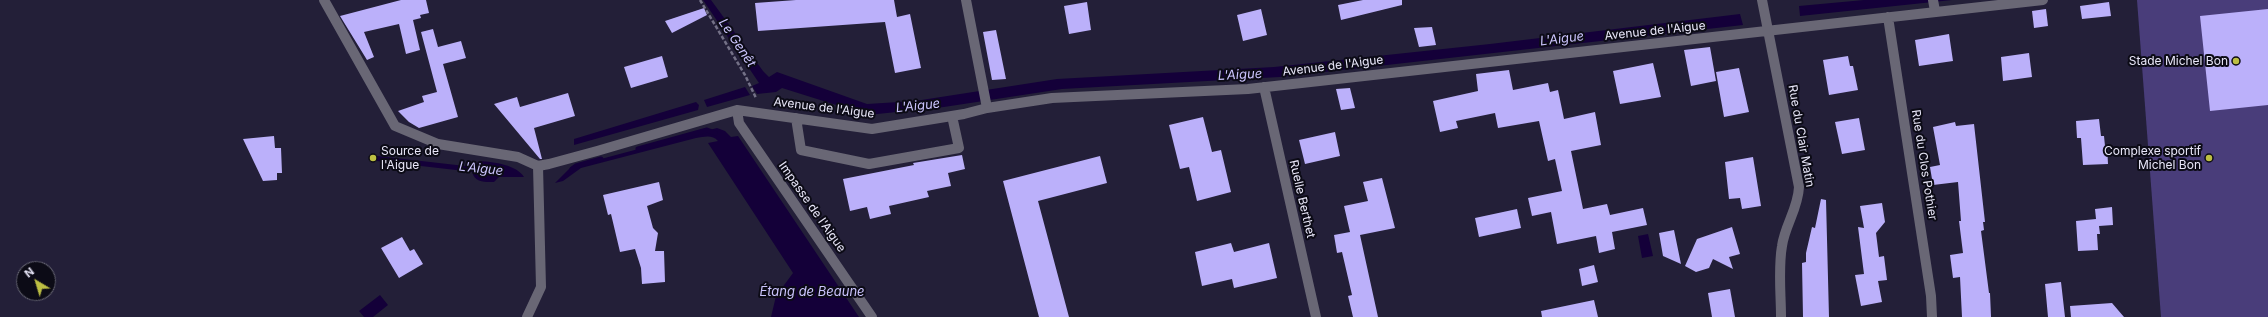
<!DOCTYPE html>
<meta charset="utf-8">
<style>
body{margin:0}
#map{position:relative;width:2268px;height:317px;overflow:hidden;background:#231f38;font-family:Inter,sans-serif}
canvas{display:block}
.north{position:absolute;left:16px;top:261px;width:40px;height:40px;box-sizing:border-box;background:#0c0b16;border:1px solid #646371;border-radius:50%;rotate:322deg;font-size:11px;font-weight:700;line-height:16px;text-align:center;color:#e9e7f9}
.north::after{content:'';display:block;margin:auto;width:14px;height:18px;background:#bdbf43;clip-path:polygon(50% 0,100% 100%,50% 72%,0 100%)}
</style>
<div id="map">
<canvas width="2268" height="317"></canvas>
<div class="north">N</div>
</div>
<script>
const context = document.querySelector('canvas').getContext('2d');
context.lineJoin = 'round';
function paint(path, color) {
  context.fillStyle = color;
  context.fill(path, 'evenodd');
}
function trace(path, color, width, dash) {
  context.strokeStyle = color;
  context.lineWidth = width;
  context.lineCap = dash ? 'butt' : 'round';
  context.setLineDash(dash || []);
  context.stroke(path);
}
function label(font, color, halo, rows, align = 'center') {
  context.font = font + ' Inter,sans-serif';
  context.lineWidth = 4;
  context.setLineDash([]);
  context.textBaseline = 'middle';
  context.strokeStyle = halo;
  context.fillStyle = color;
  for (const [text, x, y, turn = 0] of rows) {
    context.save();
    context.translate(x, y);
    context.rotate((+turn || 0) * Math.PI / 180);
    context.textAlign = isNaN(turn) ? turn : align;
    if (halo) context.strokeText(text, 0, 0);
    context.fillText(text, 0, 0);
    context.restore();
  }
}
paint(new Path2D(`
 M2137 0H2268V317H2161Z`), '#493d7a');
paint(new Path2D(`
 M703 0H711L763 71 769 77 777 72 867 104 915 101 1057 79 1274 67 1490 44 1740 14 1743 25 1280 77 1062 89 944 107 868 115 782 88 776 92 757 94 752 86 759 83Z
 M1864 0H1952L1800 16 1799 6Z
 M745 87 750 95 707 107 704 100Z
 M696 102 699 105 698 110 574 145V139Z
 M717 128 725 131 731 137 738 136 859 317H771L776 296 793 273 708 143 718 141C712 134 704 137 696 138L581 168 563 181 555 183 571 167Z
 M480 161C494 162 517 165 524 177H499L494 182C485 182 475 183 472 172L475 164Z
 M1648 234 1653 256 1642 258 1638 236Z
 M380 295 388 305 373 317H364L359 311Z`), '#140039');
trace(new Path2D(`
 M638 149 707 130 715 133
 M373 158 478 170
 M572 169 576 166 601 159`), '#140039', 5);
paint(new Path2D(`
 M401 0H426L429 13 420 15 421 18 413 20 420 50 406 54 399 24 364 32 374 57 367 60 340 16Z
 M796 0H894L897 17 910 14 921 68 895 73 885 22 758 31 755 3Z
 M1363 0H1402V5L1341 20 1338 5Z
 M1087 2 1091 30 1069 34 1064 6Z
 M2109 2 2111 16 2082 19 2080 6Z
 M704 8 707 15 672 33 665 21Z
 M1261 9 1267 35 1243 41 1237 15Z
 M2046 9 2048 26 2034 28 2032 11Z
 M2268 9V105L2210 111 2200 16Z
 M1432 27 1436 45 1419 47 1414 28Z
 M433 29 438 47 461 41 466 58 443 64 458 117 419 128 409 122 398 111 424 102 422 96 437 92 421 32Z
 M996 30 1006 79 992 80 983 32Z
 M1949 34 1953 61 1919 66 1915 40Z
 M1710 47 1716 81 1691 86 1684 50Z
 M2029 53 2032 77 2003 81 2001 57Z
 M662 56 668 77 631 88 624 67Z
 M1848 56 1850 66H1853L1858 90 1829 95 1823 60Z
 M1653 63 1661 97 1620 104 1613 71Z
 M1739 68 1749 112 1724 117 1716 72Z
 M1509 70 1513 90 1548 83 1550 92 1558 90 1564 119 1595 112 1601 145 1571 151 1583 209 1607 204 1610 215 1643 208 1647 225 1612 232 1615 249 1599 253 1596 236 1557 244 1551 212 1532 216 1528 198 1562 191 1555 159 1548 161 1539 121 1498 128 1495 113 1456 121 1458 128 1440 132 1433 101 1478 91 1476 74Z
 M1350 88 1355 108 1341 110 1336 89Z
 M568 93 575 116 534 128 542 159H540L494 104 517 97 520 107Z
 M1203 117 1212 152 1221 150 1231 192 1197 201 1189 167 1180 169 1169 125Z
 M1859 118 1865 150 1842 154 1835 122Z
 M2099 119 2101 136H2104L2105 146 2107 145 2108 164 2083 165 2081 138H2077L2076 121Z
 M1955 122 1956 126 1974 124 1985 222H1983L1984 230 1981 231 1989 293H1990L1991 317H1962L1960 277 1953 278 1950 255 1963 253 1959 221H1961L1958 182 1933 185 1930 167 1940 165 1933 127Z
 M1335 132 1340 156 1305 164 1299 140Z
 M274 136 275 148H281L282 173H277V180L263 181 243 139Z
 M962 155 965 169 948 173 951 186 927 191 929 197 889 206 891 214 870 219 867 207 850 211 843 179 914 165 913 163Z
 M1100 156 1107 183 1038 201 1069 317H1039L1003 181Z
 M1753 157 1761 206 1742 209 1740 198 1729 199 1725 162Z
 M1382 178 1395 228 1360 235 1378 317H1353L1348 296 1352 295 1342 252 1337 253 1334 235 1350 232 1344 206 1368 201 1363 182Z
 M659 182 663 200 647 206 653 228 658 233 655 251H664L665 282 642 284 641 268 635 249 620 252 611 214 608 215 603 195Z
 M1821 199 1826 200 1829 317H1803L1802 263 1806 262V253L1812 227 1815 228Z
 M1882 203 1885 222 1876 233 1879 257 1884 256 1887 280 1878 281 1882 302 1861 306 1855 275 1864 274 1858 227 1864 228 1860 206Z
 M2112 207 2113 225 2099 226 2100 234H2097L2098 250 2078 251 2076 221 2096 219 2095 209Z
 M1517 209 1521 228 1479 237 1475 218Z
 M1732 227 1740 254 1729 257 1733 269 1713 259 1709 268 1696 272 1685 266 1697 239Z
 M1674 230 1681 264 1663 256 1659 233Z
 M402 237 410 251 414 249 423 264 399 278 381 248Z
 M1231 243 1234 252 1269 243 1277 278 1234 288 1232 279 1202 286 1195 252Z
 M1594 265 1598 282 1582 286 1579 269Z
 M2061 282 2065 317H2048L2045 284Z
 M1730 289 1735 317H1712L1708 293Z
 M1594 300 1598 317H1542L1541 311Z
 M2112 303 2124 317H2071L2070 306Z`), '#bbb0fa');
trace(new Path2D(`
 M700 0 745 75 756 98`), '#747187', 2.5, [4, 2]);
trace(new Path2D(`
 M324 0 395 126 438 144 518 157 538 166 549 164 597 151 737 110 872 129 964 114 987 108 1052 98 1248 89 2043 0
 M966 0 987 108
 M1762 0 1799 187C1798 209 1785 225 1782 246 1778 269 1781 294 1781 317
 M1933 0 1935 11
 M1888 17 1931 296 1932 317
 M1264 87 1316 317
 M737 110 739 123 872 317
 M796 118 801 150 869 164 959 148 952 116
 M527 317 541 287 538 166`), '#696775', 10);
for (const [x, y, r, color] of [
 [2236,61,4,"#bdbf43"],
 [373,158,4,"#bdbf43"],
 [2209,158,4,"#bdbf43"]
]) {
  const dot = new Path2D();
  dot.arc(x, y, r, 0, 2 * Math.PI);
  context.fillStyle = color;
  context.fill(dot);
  trace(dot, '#0c0b16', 1.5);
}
label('12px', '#e9e7f9', '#0c0b16', [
 ["Avenue de l'Aigue",1655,31,-6],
 ["Avenue de l'Aigue",1333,66,-7],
 ["Avenue de l'Aigue",824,108,7],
 ["Rue du Clair Matin",1801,136,80],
 ["Rue du Clos Pothier",1924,165,81],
 ["Ruelle Berthet",1302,199,77],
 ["Impasse de l'Aigue",812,207,55]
]);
label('12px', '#e9e7f9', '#0c0b16', [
 ["Stade Michel Bon",2228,61],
 ["Source de",381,151,"left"],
 ["l'Aigue",381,165,"left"],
 ["Complexe sportif",2201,151],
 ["Michel Bon",2201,165]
], 'right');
label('italic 13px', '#cbc4fd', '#0c0b16', [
 ["L'Aigue",1562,39,-7],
 ["Le Genêt",737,43,56],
 ["L'Aigue",1240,75,-3],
 ["L'Aigue",918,106,-6],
 ["L'Aigue",481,169,6],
 ["Étang de Beaune",812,292]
]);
</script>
